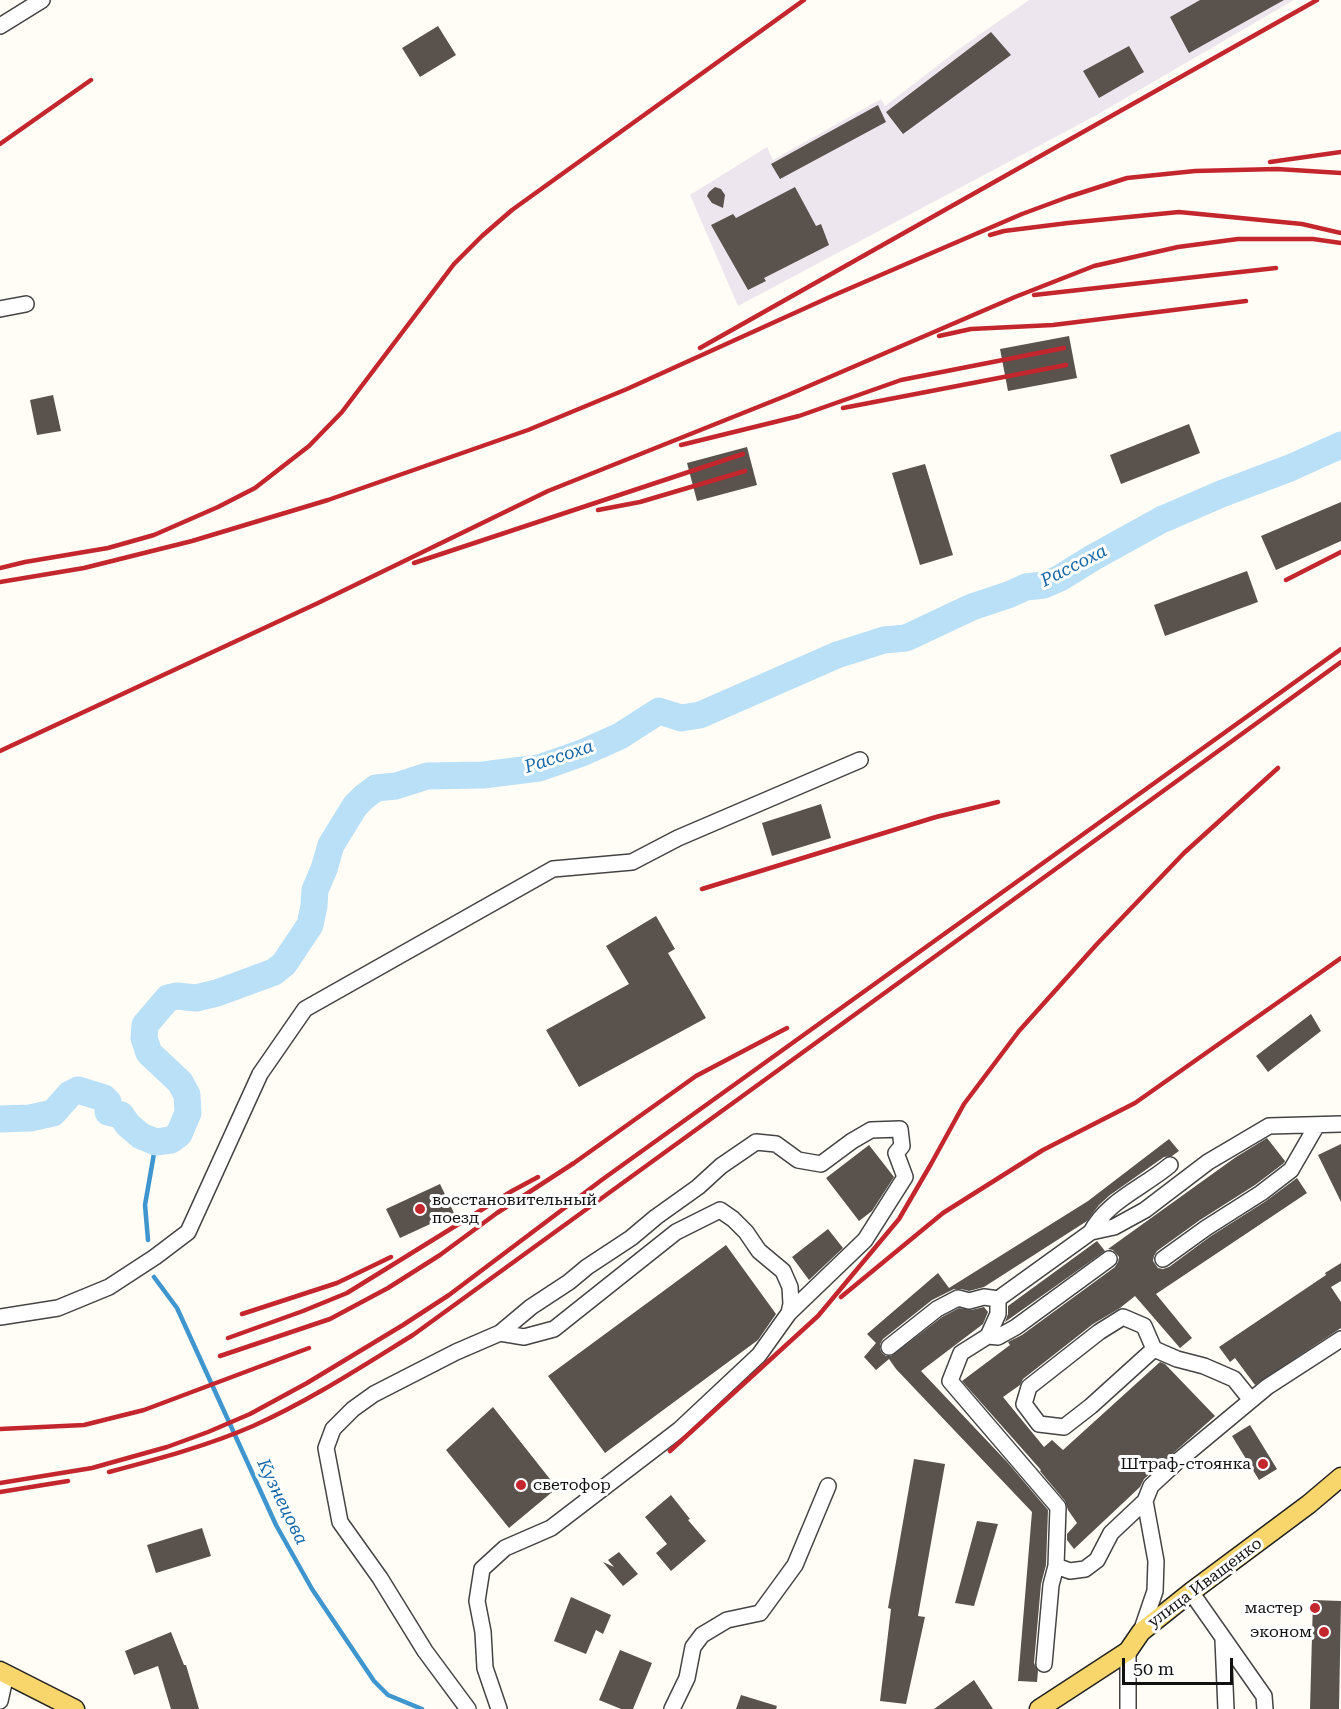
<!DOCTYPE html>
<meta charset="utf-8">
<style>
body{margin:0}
#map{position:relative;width:1341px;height:1709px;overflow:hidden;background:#fffdf5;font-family:"Roboto Serif",serif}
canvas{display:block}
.scale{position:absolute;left:1122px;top:1658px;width:111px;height:27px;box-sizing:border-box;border:3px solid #111;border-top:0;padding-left:8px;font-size:18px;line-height:21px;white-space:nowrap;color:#111;-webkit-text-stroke:4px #fff;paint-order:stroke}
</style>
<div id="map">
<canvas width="1341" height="1709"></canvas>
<div class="scale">50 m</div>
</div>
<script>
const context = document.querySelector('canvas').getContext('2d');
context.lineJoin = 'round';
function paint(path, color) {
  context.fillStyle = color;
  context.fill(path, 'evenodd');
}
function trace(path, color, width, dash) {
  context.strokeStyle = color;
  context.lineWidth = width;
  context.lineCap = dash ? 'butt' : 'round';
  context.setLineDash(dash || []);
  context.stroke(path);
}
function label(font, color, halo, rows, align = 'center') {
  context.font = font + ' "Roboto Serif",serif';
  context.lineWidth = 6;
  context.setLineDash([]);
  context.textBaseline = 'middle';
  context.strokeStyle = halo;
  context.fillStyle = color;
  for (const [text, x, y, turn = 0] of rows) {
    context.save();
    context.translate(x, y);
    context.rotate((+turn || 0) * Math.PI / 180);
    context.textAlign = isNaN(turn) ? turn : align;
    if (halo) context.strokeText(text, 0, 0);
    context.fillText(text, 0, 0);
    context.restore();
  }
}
paint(new Path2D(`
 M1029 0H1294L1093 117 738 306 690 195 767 147 773 160 881 99 885 106 959 49Z`), '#eee6ef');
trace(new Path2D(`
 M148 1240 145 1205 156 1142
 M154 1277 177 1308 276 1525 312 1589 374 1681 388 1695 422 1709`), '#3f96cf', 4.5);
trace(new Path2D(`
 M0 1119 30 1118 53 1113 70 1094 78 1090 104 1098 108 1102V1112L121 1115 128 1125 141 1136 156 1142 171 1140 179 1134 188 1113 187 1095 180 1082 149 1053 144 1038 145 1025 168 998 177 996 196 998 217 993 274 972 284 964 310 925 314 906 315 890 324 869 331 845 355 806 364 797 376 788 396 786 427 776 483 775 539 768 582 753 620 736 659 711 681 718 700 715 837 655 884 640 906 638 972 607 1008 595 1026 587 1044 585 1060 578 1094 557 1161 520 1221 494 1290 468 1341 445`), '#b9e0f7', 27);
paint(new Path2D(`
 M1200 0H1284L1189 53 1170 17Z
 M438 26 456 55 420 77 402 48Z
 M991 32 1011 55 903 134 886 112Z
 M1129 46 1144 72 1099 98 1083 71Z
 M878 105 886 122 780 179 771 164Z
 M715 187 721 189 725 195 723 208 712 203 707 196 709 192Z
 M795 187 816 226 821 224 829 245 764 278 766 281 748 290 711 225 733 214 736 218Z
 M1069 336 1077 378 1008 391 1000 349Z
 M53 395 61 431 37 435 30 400Z
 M1189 424 1200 453 1121 484 1110 455Z
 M747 447 757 485 697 501 687 463Z
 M925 464 953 555 920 565 892 473Z
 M1341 502V541L1276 570 1261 536Z
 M1247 571 1258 602 1165 636 1154 605Z
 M821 804 831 838 772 856 762 823Z
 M656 916 675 949 668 953 706 1018 579 1087 546 1030 629 984 606 946Z
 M1311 1014 1321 1031 1268 1072 1256 1056Z
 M1267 1138 1285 1161 1284 1163 1255 1185 1200 1220 1157 1251 1154 1256 1153 1261 1158 1268 1163 1269 1169 1267 1211 1236 1266 1201 1297 1178 1307 1193 1156 1294 1192 1338 1180 1348 1135 1296 1120 1308 1093 1324 1023 1379 1020 1385 1003 1397 1044 1447 1052 1440 1063 1450 1160 1362 1165 1364 1215 1416 1144 1479 1140 1487 1074 1549 1067 1540V1534L1077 1523 1068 1510 1065 1501 1040 1471 1041 1470 962 1381 1010 1345 1008 1342 1022 1335 1115 1267 1118 1262 1119 1257 1113 1250 1108 1249 1236 1157Z
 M1169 1139 1179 1151 1172 1156 1164 1157 1110 1195 1099 1205 1087 1221 984 1287 969 1291 961 1289H954L932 1300 883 1339 880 1344V1349L882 1353 886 1356H891L942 1317 959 1308 971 1310 984 1307 988 1312 983 1324 921 1371 1008 1463 1048 1510 1046 1565 1041 1584 1034 1663 1038 1671 1037 1682 1018 1681 1032 1512 896 1369 889 1359 876 1370 864 1357 876 1343 867 1334 938 1273 949 1288 1088 1201Z
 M1341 1144V1202L1318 1155Z
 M869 1145 894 1177 872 1211 859 1221 826 1178Z
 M440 1184 454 1213 400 1238 386 1209Z
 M828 1229 843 1248 809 1280 792 1257Z
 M1097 1241 1105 1251 1005 1322 1008 1314V1306Z
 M726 1245 776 1314 758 1340 605 1453 548 1376Z
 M1341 1263V1281L1331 1287 1341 1302V1328L1255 1385 1235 1358 1230 1362 1219 1347 1326 1275 1325 1273Z
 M493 1407 557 1488 509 1528 446 1450Z
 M1250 1425 1277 1469 1259 1480 1232 1436Z
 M914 1459 945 1464 918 1616 925 1617 906 1704 880 1701 891 1609 888 1608Z
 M671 1495 690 1519 688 1520 706 1541 671 1571 656 1553 667 1544 645 1517Z
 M977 1521 998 1524 974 1606 955 1603Z
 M202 1528 211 1556 156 1573 147 1545Z
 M619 1552 638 1574 623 1586 603 1562 614 1567 608 1560Z
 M571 1597 611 1615 603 1634 596 1630 586 1654 554 1641Z
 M1313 1600 1341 1601 1339 1709H1310Z
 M171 1632 184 1665H186L199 1709H171L158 1666 134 1675 125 1651Z
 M620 1650 652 1663 633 1709H621L599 1700Z
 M974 1680 993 1709H934Z
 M741 1695 777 1706 776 1709H736Z`), '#5a524d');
const minor = new Path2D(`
 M0 26 42 0
 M0 309 26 304
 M1091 1232C1107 1201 1144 1187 1170 1165
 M1163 1259 1206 1228 1261 1193 1291 1170 1317 1125
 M998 1299 1091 1232 1114 1227 1145 1210 1208 1162 1269 1126 1341 1124
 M0 1317 58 1308 109 1287 155 1257 188 1232 260 1074 305 1009 553 869 632 862 678 838 860 760
 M500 1333 524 1337 554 1329 676 1232 720 1210 733 1219 746 1232 759 1251 783 1271 790 1287 791 1304 789 1313
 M889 1347 937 1309 958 1298 969 1301 984 1297 998 1299V1314L988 1336
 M1154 1349 1144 1326 1123 1317 1099 1332 1029 1387 1024 1404 1039 1424 1064 1427 1091 1406 1154 1349 1177 1359 1204 1366 1234 1379 1251 1400
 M1056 1566 1070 1571 1085 1569 1097 1560 1111 1533 1145 1501 1151 1486 1178 1461 1267 1387 1341 1339
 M1191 1592 1264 1696 1265 1709
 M1141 1632 1155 1591 1156 1561 1145 1501
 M1223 1640 1226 1709
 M1044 1664 1051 1585 1056 1566 1058 1507 950 1381 961 1353 988 1336 998 1337 1016 1327 1109 1259
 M0 1701 6 1674
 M468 1709 425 1651 380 1578 340 1522 326 1448 333 1429 353 1409 374 1394 456 1352 500 1333 531 1307 569 1282 587 1267 631 1238 656 1217 698 1187 721 1166 756 1142 776 1144 798 1160 821 1164 852 1141 871 1130 900 1129 902 1146 896 1153 905 1177 865 1240 789 1313 759 1355 679 1430 551 1528 505 1548 482 1569 477 1601 483 1632 485 1668 499 1709
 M672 1709 687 1678 693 1647 702 1635 727 1620 760 1613 795 1565 828 1486
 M1128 1709V1651`);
const major = new Path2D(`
 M0 1671 75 1709
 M1039 1709 1128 1651 1141 1632 1191 1592 1309 1504 1341 1477`);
trace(minor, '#444', 18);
trace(major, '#222', 21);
trace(minor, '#fff', 15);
trace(major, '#f9d66b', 18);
trace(new Path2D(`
 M0 144 91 80
 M1270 162 1341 152
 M990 235 1004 231 1068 223 1179 212 1302 224 1341 233
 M1034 295 1276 268
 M939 336 971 329 1053 325 1246 301
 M700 348 1317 0
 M843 408 1066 365
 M681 445 799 416 901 380 1064 348
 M598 510 640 502 745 471
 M414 563 743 454
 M0 568 25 562 108 548 154 535 218 507 255 488 309 446 342 412 454 264 482 236 512 210 804 0
 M1286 580 1341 552
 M0 582 84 568 192 541 328 500 528 430 627 389 832 296 1022 214 1068 197 1127 178 1195 171 1277 169 1341 173
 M0 751 318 603 548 491 788 395 1015 297 1094 266 1178 247 1238 239H1313L1341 243
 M702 889 936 817 998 802
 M841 1297 943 1213 1043 1150 1135 1103 1341 958
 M242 1314 337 1283 391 1257
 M228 1338 303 1311 347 1293 512 1191 538 1177
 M220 1356 330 1319 388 1288 440 1255 497 1213 574 1163 696 1076 787 1028
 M0 1429 84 1425 144 1410 309 1348
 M670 1451 818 1316 899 1219 931 1164 964 1104 1019 1031 1097 944 1184 853 1278 768
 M109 1472C158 1459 207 1446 253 1426 309 1401 361 1367 413 1335L1341 662
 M0 1483 92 1468 167 1447 208 1432 250 1414 307 1383 403 1325 449 1295 603 1179 1341 649
 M0 1492 68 1481`), '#c4262e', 4.5);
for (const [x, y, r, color] of [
 [420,1209,6,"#c4262e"],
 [1263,1464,6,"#c4262e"],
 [521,1485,6,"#c4262e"],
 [1315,1608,6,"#c4262e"],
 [1324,1632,6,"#c4262e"]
]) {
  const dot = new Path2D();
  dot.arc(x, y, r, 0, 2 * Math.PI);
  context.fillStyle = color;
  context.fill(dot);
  trace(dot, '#fff', 2);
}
label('16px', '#111', '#fff', [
 ["восстановительный",432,1200,"left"],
 ["поезд",432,1218,"left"],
 ["Штраф-стоянка",1251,1464],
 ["светофор",533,1485,"left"],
 ["мастер",1303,1608],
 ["эконом",1312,1632]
], 'right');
label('16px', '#111', '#fff', [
 ["улица Иващенко",1205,1583,-37]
]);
label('italic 18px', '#1768a6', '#fff', [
 ["Рассоха",1074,566,-27],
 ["Рассоха",559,757,-18],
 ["Кузнецова",282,1502,64]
]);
</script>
